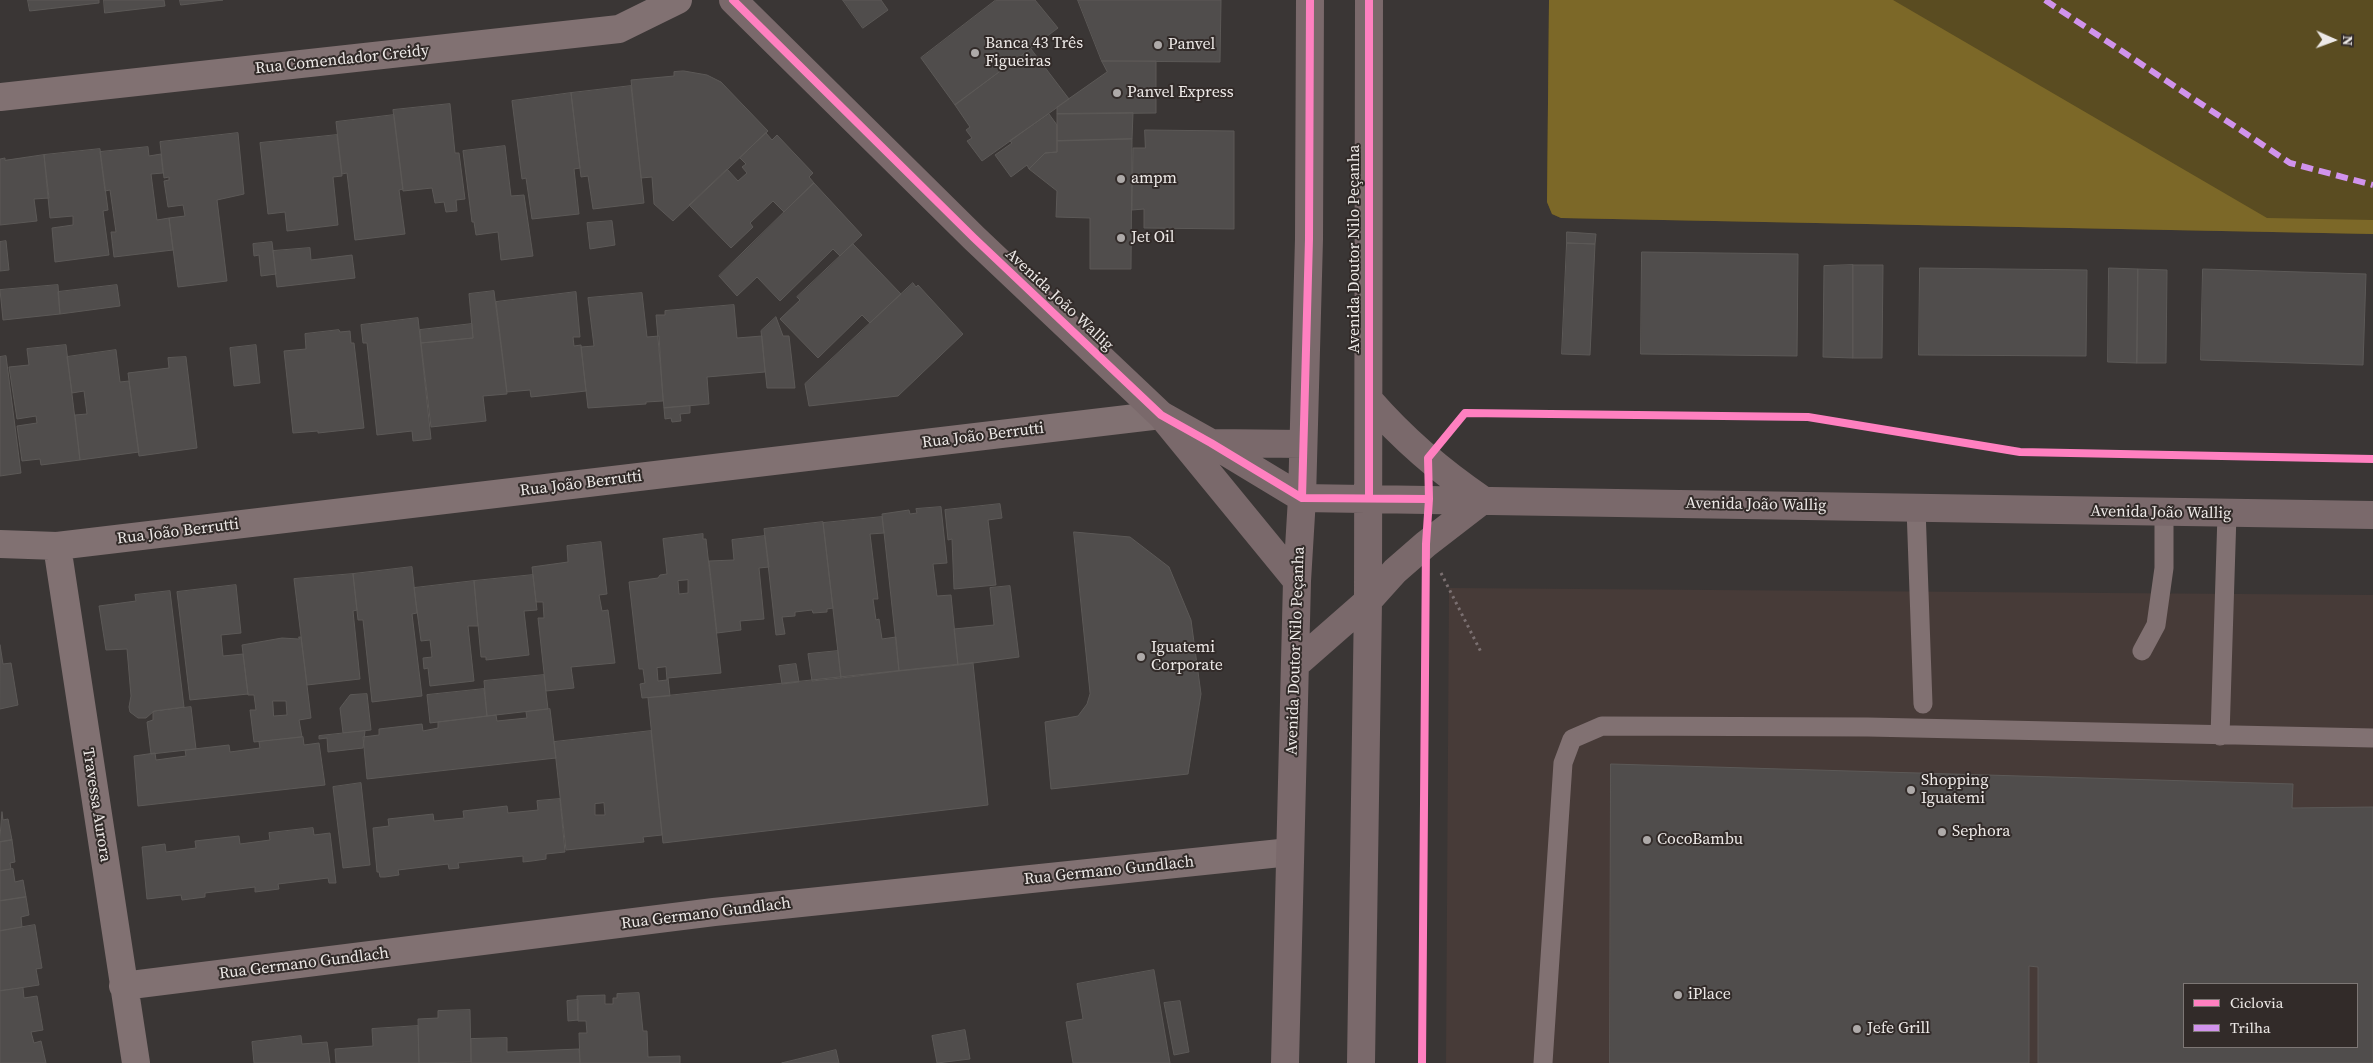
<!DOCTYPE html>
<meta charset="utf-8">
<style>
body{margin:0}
#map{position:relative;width:2373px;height:1063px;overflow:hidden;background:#3a3635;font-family:"Source Serif 4",serif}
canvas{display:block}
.legend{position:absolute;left:2183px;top:983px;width:175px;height:65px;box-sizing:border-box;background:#322b29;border:1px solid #7d7775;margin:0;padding:6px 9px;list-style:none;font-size:15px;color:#ede9e7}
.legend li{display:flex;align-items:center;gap:10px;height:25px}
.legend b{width:25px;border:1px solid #7d7775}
.north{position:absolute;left:2308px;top:15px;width:50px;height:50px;-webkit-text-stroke:4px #322b29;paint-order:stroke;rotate:92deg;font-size:14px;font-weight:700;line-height:20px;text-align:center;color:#ede9e7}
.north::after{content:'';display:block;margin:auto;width:18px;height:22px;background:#ede9e7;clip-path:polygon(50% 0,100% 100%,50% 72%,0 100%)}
</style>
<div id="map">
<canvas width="2373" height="1063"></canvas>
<ul class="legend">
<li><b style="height:6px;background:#ff80c0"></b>Ciclovia</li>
<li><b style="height:6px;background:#d193ec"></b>Trilha</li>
</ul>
<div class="north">N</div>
</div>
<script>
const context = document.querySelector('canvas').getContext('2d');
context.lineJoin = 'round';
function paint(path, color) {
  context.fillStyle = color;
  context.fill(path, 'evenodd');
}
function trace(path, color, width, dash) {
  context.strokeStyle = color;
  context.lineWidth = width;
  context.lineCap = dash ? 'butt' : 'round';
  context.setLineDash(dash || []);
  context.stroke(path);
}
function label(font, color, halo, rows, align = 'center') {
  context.font = font + ' "Source Serif 4",serif';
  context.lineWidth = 4;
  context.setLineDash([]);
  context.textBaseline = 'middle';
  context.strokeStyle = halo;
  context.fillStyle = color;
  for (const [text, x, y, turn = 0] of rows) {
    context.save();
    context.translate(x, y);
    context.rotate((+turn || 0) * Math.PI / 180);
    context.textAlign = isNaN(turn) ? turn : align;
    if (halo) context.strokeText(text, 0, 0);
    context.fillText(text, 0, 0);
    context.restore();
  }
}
paint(new Path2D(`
 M1449 588 2373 595V1063H1446ZM2184 984H2357V1047H2184Z`), '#473b38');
paint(new Path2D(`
 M1549 0H2373V234L1561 218 1552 214 1547 202Z`), '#5a4c21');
paint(new Path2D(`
 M1549 0H1893L2267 218 2373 220V234L1561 218 1552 214 1547 202Z`), '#7c6828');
const building = new Path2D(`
 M28 0H99V3L30 11Z
 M104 0H164L165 6 105 13Z
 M180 0H223L181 5Z
 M843 0H881L888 10 863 28Z
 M996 0H1035L1058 28 955 105 921 58Z
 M1078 0H1221L1220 62 1102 61Z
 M1031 49 1069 99 982 161 967 141 972 138 966 130 970 127 955 105Z
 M1102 61H1156V113L1057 114V107L1107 72Z
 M684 71 707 75 721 82 768 131 673 221 654 204 652 177 641 178 631 80 674 76V72Z
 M631 86 644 203 593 209 588 176 581 177 571 93Z
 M571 93 580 168 574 169 579 214 532 219 526 178 522 179 512 101Z
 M450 104 455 153H459L465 199 456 200 457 211 446 212 444 202 435 203 432 188 403 191 393 110Z
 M1133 113 1132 139 1057 141V114Z
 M1049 114 1057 125V152L1045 153 1029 169 1027 165 1011 177 995 155 1012 143 1010 141Z
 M394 115 403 189 399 190 405 234 355 240 347 173 342 174 336 122Z
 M1145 130 1234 131V229L1144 228V209L1132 210 1133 148H1145Z
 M238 133 244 194 217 200 227 281 178 287 169 218 185 216 183 205 168 207 164 181 169 180V177L164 178 160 142Z
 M766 133 772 140 777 135 813 173 809 177 814 183 784 212 773 201 750 223 753 227 731 248 689 205 727 169 738 181 747 173 742 167 746 164 740 158Z
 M337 135 342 176 333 177 338 225 287 231 285 212 268 214 260 143Z
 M1132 139 1131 269H1090V218L1056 217 1057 191 1029 169 1045 153 1057 152V141Z
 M505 146 511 196 524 195 533 256 501 260 498 232 476 235 474 222H472L463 151Z
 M148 147 149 156 161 154 163 173 151 174 157 220 169 218 173 250 114 257 111 232H116L110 190 105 191 100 152Z
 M100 149 108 210 103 211 109 255 55 262 52 228 73 225V216L50 218 44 155Z
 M44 155 49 198 34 199 37 221 0 225V159L5 158V160Z
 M814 183 862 235 840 256 833 249 780 301 757 277 737 296 719 276Z
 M612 221 615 245 590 249 587 223Z
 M1567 232 1596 234 1595 244 1567 243Z
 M6 241 9 270 0 271V242Z
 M272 242 276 274 261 276 259 255 254 256 253 244Z
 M1567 243 1595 244 1590 355 1562 354Z
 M853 244 901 294 870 323 862 315 818 358 780 319 800 300 797 297Z
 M310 248 311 260 352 255 355 278 277 287 273 251Z
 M1642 252 1798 254 1797 356 1641 354Z
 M1853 265H1883L1882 358H1853Z
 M1853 265V358L1823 357 1824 266Z
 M1920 268 2087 270 2086 356 1919 355Z
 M2109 268 2138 269 2137 363 2108 362Z
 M2138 269 2167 270 2166 363H2137Z
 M2203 269 2366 274 2363 365 2201 360Z
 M913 283 916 287 918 285 963 334 898 396 809 406 805 384Z
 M58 285 60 314 3 320 0 290Z
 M117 285 120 306 60 314 58 292Z
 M494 291 507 394 483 396 486 421 431 427 421 343 473 338 469 294Z
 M576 292 580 337H573L574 346 581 345 586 391 531 397 530 390 507 392 496 302Z
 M642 293 647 337 659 336 663 401 646 402V404L588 408 581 347 594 346 588 298Z
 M734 305 737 338 762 336 765 372 707 377 709 404 664 408 656 315H665V311Z
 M776 317 783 336H789L795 388H767L761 331Z
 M418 318 431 439 413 441 412 431 377 435 367 343H363L361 325Z
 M472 324 473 338 421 343 420 330Z
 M339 330 340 332 350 331 351 343H354L364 428 318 433V431L293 433 284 351 306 349 305 334Z
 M66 345 80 460 41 465 40 459 22 461 17 426 37 423 36 416 17 419 9 367 29 365 27 349Z
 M256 345 260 383 234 386 230 348Z
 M116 350 120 382 129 381 139 452 80 460 75 415 87 414 84 391 72 393 67 357Z
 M6 356 21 473 0 476V357Z
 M186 357 197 448 139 456 128 373 169 368 168 358Z
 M690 406V413L680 414 681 421 672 422 671 418 665 419 664 408Z
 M1000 504 1002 518 988 520 996 585 954 589 952 539 948 540 945 510Z
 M941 507 947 563 933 564 937 596 951 595 958 665 899 671 882 514 909 510 910 514 917 513 916 509Z
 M882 517 884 533 870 534 878 599H873L876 620 879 619 882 639 896 637 899 671 841 678 823 523Z
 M823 522 833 608 827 609V612L813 613 812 610 795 612V616L782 617 785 634 776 635 764 529Z
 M1074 532 1130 537 1169 567 1191 620 1201 694 1188 774 1051 789 1045 722 1078 716 1087 704 1090 694Z
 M703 534V539H706L721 673 668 678 670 696 642 698 640 684 645 683 643 669H639L629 582 658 578 660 575 667 574 663 539ZM688 580V593L679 594 678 581ZM666 667 667 680 658 681 657 668Z
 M765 536 769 567 759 568 764 619 740 621 741 630 717 633 709 561 734 560 732 540Z
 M601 542 607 594 599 595 602 611 608 610 615 663 571 667 574 688 546 691 538 618H544L543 602H536L532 567 568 562 567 546Z
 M412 567 417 613 412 614 422 696 372 702 363 620H358L353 574Z
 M353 574 357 610 353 611 360 679 307 685 294 579Z
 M533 575 537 610 524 611 529 655 486 660V657H481L474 581Z
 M474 581 478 626H468L474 681 430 686 428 668 424 669 423 658 432 657 430 640 421 641 414 588Z
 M236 585 241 633 221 635 223 656 243 654 248 694 190 700 177 592Z
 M1010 586 1019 657 958 665 954 629 994 625 990 588Z
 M170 591 184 707 154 711 146 718H138L130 712 129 707 131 696 127 649 106 650 99 606 136 601 135 595Z
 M299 637H301L311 718 299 720 302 737 254 742 250 710H256L254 695H248L242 645 282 638 299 639ZM273 701H286L287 715 274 716Z
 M0 645 3 664 11 663 18 705 0 709Z
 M838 651 841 678 812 681 808 654Z
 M973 663 988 805 663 843 648 698Z
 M796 664 799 682 782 684 779 666Z
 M544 675 548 709 487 716 484 681Z
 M484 689 487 716 430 723 427 695Z
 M367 694 371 730 343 733 340 708 350 695Z
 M191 707 196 749 151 754 147 722 153 720V712Z
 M550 709 556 758 367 779 363 737 379 735V729L422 724 423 731 438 728V722L496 715 497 721 527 718 526 712Z
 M365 731 363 748 328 752 327 738 319 739V736Z
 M651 731 662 835 643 837 644 842 566 850 554 742ZM604 803 605 815H595V804Z
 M303 737 304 745 319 743 325 785 138 806 134 756 155 753 156 760 186 756 185 750 229 745 230 752 260 748 259 742Z
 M1611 764 2293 784 2292 808 2373 807V1063H2038V967L2029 966V1063H1610ZM2184 984H2357V1047H2184Z
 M361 783 370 865 343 868 333 787Z
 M560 799 565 852 546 854V859L532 861 523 862V856L458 863 459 868 449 869 448 864 398 870 399 875 385 877H380L379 872H377L373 828 389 826 388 819 433 814 434 821 464 818 463 811 507 806 508 813 538 810 537 801Z
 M2 812 3 820 8 819 12 840 0 842Z
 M313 828 314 835 330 833 336 883H329L328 878 278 884 279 889 255 892V887L205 893V897L182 900 181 895 147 899 142 847 165 844 166 852 196 848 195 841 239 836 240 844 270 840 269 833Z
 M12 840 15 862 10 863 11 869 0 871V842Z
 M13 869 15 882 23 880 26 897 0 901V871Z
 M26 897 29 915 21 917 22 927 0 931V901Z
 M35 925 42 968 36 969 39 985 0 991V931Z
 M1154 970 1170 1063H1073L1066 1022 1083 1019 1077 984Z
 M23 988 24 998 37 996 43 1030 31 1032 34 1043 41 1041 46 1063H0V991Z
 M639 993 643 1031H647L648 1057 680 1056V1063H580L579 1033H587L586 1021H578L577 996 605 995V1004H613V998H617V994Z
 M578 1000V1020L568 1021 567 1001Z
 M1180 1001 1189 1052 1174 1055 1164 1003Z
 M470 1010 471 1062 419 1063 418 1019 438 1018V1011Z
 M418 1026 419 1063H336L335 1049 373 1046 372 1029Z
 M965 1030 970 1059 937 1063 932 1036Z
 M301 1036 302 1044 327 1042 330 1063H254L252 1042Z
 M507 1038V1052L579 1049 580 1063H471V1039Z
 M836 1050 839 1063H782Z`);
paint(building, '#504d4c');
trace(building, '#5c5957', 1);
trace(new Path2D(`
 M1441 573 1482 654`), '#7b7071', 3, [2.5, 4]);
trace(new Path2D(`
 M1916 508 1923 704
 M2142 651 2156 625 2164 568V513
 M2220 736 2227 514
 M1543 1063 1563 763 1572 739 1602 726 1868 727 2373 738`), '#817172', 19);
trace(new Path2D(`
 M0 97 619 29 678 0
 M0 544 57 546 1161 415
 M57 546 136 1063
 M123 986 714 912 1290 852`), '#817172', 28);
trace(new Path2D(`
 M733 0 974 238 1161 415 1297 581
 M1369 400C1403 439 1440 471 1483 500
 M1161 415 1211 443 1302 498 2373 515
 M1212 443 1303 444
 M1295 665 1368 601 1395 571 1426 544 1483 500
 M1285 1063 1297 581 1302 498 1309 239 1310 0
 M1361 1063 1368 601 1369 0`), '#7a696b', 28);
trace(new Path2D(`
 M2045 0 2290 163 2373 185`), '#d193ec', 6, [12, 6]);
trace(new Path2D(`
 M733 0 974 238 1161 415 1211 443 1302 498 1429 499
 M1302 498 1309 239 1310 0
 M1369 498V0
 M1422 1063 1426 544 1429 499 1428 458 1465 413 1808 417 2020 452 2373 459`), '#ff80c0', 8);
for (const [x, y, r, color] of [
 [1158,45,5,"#aeaaa9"],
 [975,53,5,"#aeaaa9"],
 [1117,93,5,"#aeaaa9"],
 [1121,179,5,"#aeaaa9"],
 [1121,238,5,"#aeaaa9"],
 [1141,657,5,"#aeaaa9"],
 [1911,790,5,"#aeaaa9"],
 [1942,832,5,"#aeaaa9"],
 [1647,840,5,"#aeaaa9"],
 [1678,995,5,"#aeaaa9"],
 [1857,1029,5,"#aeaaa9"]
]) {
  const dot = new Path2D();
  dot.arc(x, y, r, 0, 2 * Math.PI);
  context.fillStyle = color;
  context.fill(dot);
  trace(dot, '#322b29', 2);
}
label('16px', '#ede9e7', '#322b29', [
 ["Banca 43 Três",985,44],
 ["Figueiras",985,62],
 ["Panvel",1168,45],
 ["Panvel Express",1127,93],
 ["ampm",1131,179],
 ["Jet Oil",1131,238],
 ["Iguatemi",1151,648],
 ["Corporate",1151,666],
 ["Shopping",1921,781],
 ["Iguatemi",1921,799],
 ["Sephora",1952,832],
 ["CocoBambu",1657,840],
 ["iPlace",1688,995],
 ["Jefe Grill",1867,1029]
], 'left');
label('16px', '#ede9e7', '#322b29', [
 ["Rua Comendador Creidy",342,60,-6],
 ["Avenida Doutor Nilo Peçanha",1355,249,-90],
 ["Avenida João Wallig",1059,300,43],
 ["Rua João Berrutti",983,436,-7],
 ["Rua João Berrutti",581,484,-7],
 ["Avenida João Wallig",1756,505,1],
 ["Avenida João Wallig",2161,513,1],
 ["Rua João Berrutti",178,532,-7],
 ["Avenida Doutor Nilo Peçanha",1296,651,-88],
 ["Travessa Aurora",96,805,81],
 ["Rua Germano Gundlach",1109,871,-6],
 ["Rua Germano Gundlach",706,914,-7],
 ["Rua Germano Gundlach",304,964,-7]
]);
</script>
